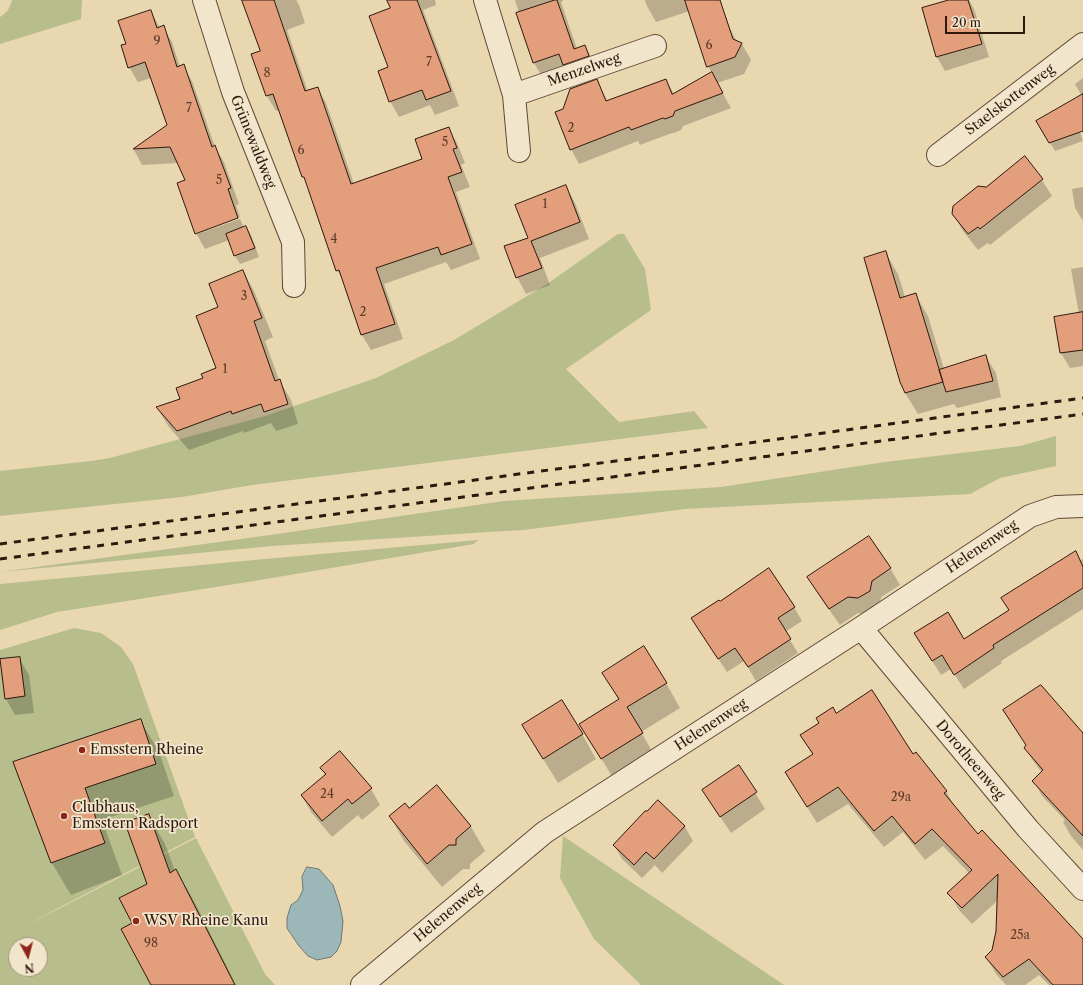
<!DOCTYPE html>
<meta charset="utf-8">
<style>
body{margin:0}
#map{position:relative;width:1083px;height:985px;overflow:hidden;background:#e9d7b0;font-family:"Libre Caslon Text",serif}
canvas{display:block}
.north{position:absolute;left:8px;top:937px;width:40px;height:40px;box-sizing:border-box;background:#f1e5cc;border:1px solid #a39380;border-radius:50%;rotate:173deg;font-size:11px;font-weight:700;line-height:16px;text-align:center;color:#2f180d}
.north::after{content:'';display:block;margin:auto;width:14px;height:18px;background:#8f2418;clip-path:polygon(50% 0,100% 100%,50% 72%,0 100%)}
.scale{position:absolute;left:945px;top:16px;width:80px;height:18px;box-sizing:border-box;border:2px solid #2f180d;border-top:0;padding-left:5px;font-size:12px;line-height:14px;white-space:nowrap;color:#2f180d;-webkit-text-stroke:3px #f1e5cc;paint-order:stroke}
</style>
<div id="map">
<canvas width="1083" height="985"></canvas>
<div class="north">N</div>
<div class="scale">20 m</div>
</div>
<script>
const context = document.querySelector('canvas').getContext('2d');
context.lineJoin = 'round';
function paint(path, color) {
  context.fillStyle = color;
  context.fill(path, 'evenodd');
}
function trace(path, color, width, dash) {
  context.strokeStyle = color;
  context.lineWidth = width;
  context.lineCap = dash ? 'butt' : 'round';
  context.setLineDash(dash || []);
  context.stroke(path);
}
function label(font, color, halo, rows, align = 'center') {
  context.font = font + ' "Libre Caslon Text",serif';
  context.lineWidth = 3.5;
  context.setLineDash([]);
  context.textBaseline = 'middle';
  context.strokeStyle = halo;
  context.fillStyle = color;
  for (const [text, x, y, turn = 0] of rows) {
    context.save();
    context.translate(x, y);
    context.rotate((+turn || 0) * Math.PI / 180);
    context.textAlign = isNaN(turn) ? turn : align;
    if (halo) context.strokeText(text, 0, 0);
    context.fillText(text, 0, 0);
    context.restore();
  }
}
paint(new Path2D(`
 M12 0H82L81 19 0 44V17C7 13 10 8 12 0Z
 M618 234H624L645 269 651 310 566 369 619 422 694 411 708 428 252 485 182 497 0 516V471L91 461 110 458 265 416 376 378 454 340 547 284Z
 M1056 436V466L1000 478 970 494 685 509 524 530 488 532 272 546 0 572 270 535 504 501 721 487 885 462 1020 446Z
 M478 540 474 544 254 581 57 612 0 630V584L265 559Z
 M74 628 101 633 121 647 133 664 195 837 22 927 68 904 196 838 265 974 275 985H0V650ZM16 945H40V969H16Z
 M563 836 784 985H641L594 939 560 878Z`), '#b7be8b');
const water = new Path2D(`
 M307 867 319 869 333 885 340 906 343 921 341 942 337 951 331 957 317 960 308 956 299 946 287 928V918L291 905 298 900 303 890 302 877Z`);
paint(water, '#9cb7b7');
trace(water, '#707773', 1);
paint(new Path2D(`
 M243 0H296L299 5 305 23 287 30 308 92 317 88 326 103 354 184 424 159 448 128 457 143 465 163 461 165 470 187 456 192 480 259 451 270 446 262 384 284 403 339 371 350 362 335 346 285 337 270 307 182 303 177 280 110 276 111 267 96 253 54 261 52Z
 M388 0H435L436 5 423 10 459 106 435 115 430 105 399 117 390 101V67L391 9Z
 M515 0H563V1L561 2 577 49 585 46 594 62 543 78 534 63 517 14 519 13Z
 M645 0H700L702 7 656 22 647 6Z
 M953 0H969L974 9 989 57 945 71 937 57 923 9Z
 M151 11 160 28 163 27 172 42 180 67 183 66 192 81 215 147 224 162 239 204 236 205 240 217 197 232V234L240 219 244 228 246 227 251 235 259 257 240 264 235 256 229 240 205 249 196 233 186 181 178 163 142 165 134 150 168 126 151 78 138 82 129 67 127 44Z
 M726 21 737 42 742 44 751 60 744 74 717 83 731 108 683 126 681 130 674 133H672L640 145 638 141 579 164 571 149 563 110 597 81 608 102 666 80 674 94 712 73 708 66Z
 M1083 78V98L1075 84Z
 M1073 111 1083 141 1055 151 1037 121Z
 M1042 180 1052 196 990 245 988 243 978 250 963 231 953 214 987 188Z
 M566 186 575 203 589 239 540 258 550 285 526 294 517 277 529 238Z
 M1083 187V221L1075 208 1072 189Z
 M885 252 898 274 905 297 915 294 928 316 944 369 986 357 996 373 1001 397 957 408 954 404 918 414 905 393Z
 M1083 267V366L1070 368 1061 353 1055 318 1079 314 1071 269Z
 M243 271 254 291 273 337 265 341 279 380 291 400 298 424 276 431 271 423 244 433 243 431 189 450 169 427 157 408 181 399 204 379 218 369 220 308Z
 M1076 552 1080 560 1083 559V609L1001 661 1002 663 964 689 951 669 941 675 924 648 964 640 1010 611Z
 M890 568 900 585 881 597 879 607 868 615 858 613 840 625 818 594 809 577Z
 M794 607 802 621 785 632 798 653 756 681 744 661 727 672 701 633 693 619Z
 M19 658 29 675 34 713 15 715 6 699Z
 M604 673 666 683 680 708 641 732 656 758 616 783 581 725 619 700Z
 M836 714 912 755 946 791 956 809 978 836 1083 944V985H1049L1039 975 1025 985H1006L996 974 986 957 993 951 997 931 998 900 972 924 959 910 949 893 969 873 943 846 925 860 903 832 884 847 848 804 817 823 786 773 813 755 802 736Z
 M140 720 159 752 174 796 102 820 122 875 71 895 52 863 15 763Z
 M582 734 596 759 558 783 537 749Z
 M1083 734V850L1071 836 1063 822 1065 820 1042 796 1034 781 1042 773 1034 762 1025 748Z
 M739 767 765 809 731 833 713 806Z
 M321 768 371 789 380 805 362 820 358 815 332 837 311 812 302 796 326 776Z
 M437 786 471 827 485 851 470 864V869H463L442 887 404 841 390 816 408 810Z
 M658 801 685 827 693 841 662 873 655 865 642 878 622 859 614 845Z
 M149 816 165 844 175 871 176 870 193 899 236 985H152L133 924 148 885Z`), '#0003');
const building = new Path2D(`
 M242 0H274L305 91 318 87 351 184 422 159 415 139 449 127 457 148 453 149 462 172 448 177 472 244 441 255 438 247 376 268 395 324 361 335 339 270 336 271 304 177H302L273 94 266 96 251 54 260 51Z
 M387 0H417L451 91 426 100 422 90 389 102 378 71 388 67 369 16 390 8Z
 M555 0H557L574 49 585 45 589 56 563 65 559 54 533 63 516 13Z
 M685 0H720L733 39 742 43 735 57 707 67Z
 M949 0H968L982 44 936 57 922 8Z
 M151 10 157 28 164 25 177 67 184 64 212 147 215 145 231 188 228 189 238 218 195 234 177 183 185 180 170 147 133 149 167 125 145 62 128 68 121 45 126 44 118 21Z
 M712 72 723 93 675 111 673 116 665 119 663 118 631 130 629 127 570 150 555 112 563 109 570 89 597 79 606 101 666 79 672 94Z
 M1083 94V131L1049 143 1036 121Z
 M1025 156 1043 179 980 229 978 227 968 234 952 214 953 206 978 186 986 187Z
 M566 185 580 222 531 241 542 268 516 278 504 246 528 238 515 205Z
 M246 226 255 248 234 256 226 234Z
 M886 251 900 298 916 293 943 382 905 393 900 382 864 258Z
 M243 270 262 318 254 321 275 381 280 379 288 404 264 412 261 404 232 414 231 411 177 431 156 407 180 399 176 388 203 378 201 374 216 368 196 316 218 307 209 284Z
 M1083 312V350L1060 353 1054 317Z
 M986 355 993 381 946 392 939 370Z
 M869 536 891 568 872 581 870 591 858 598 848 597 829 609 807 577Z
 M1076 551 1083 567V588L993 645 994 648 954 675 942 655 932 661 914 633 948 612 964 639 1009 610 1001 598Z
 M769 568 795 607 778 618 791 639 748 667 735 648 718 659 691 618 719 600 720 601Z
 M644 646 667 683 627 707 643 733 601 759 579 724 619 699 602 673Z
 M20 657 25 696 5 699 0 659Z
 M1041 685 1083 733V836L1032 781 1043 770 1024 748 1026 745 1003 710Z
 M872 690 913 754 916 752 947 791 944 793 978 834 982 830 1083 939V985H1053L1029 959 1003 977 985 957 992 950 996 931 998 874 962 908 947 893 972 870 932 829 915 844 892 816 874 831 838 787 807 807 785 772 813 754 800 735 819 723 816 718 833 707 836 713Z
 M562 700 583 734 543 759 522 725Z
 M141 719 156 764 85 788 105 843 51 863 13 762Z
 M340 751 372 788 352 804 348 799 322 821 301 795 326 774 320 768Z
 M739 765 757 792 720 817 702 790Z
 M437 785 471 826 456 839V845H449L427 864 389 816 405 803 409 808Z
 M658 800 685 826 654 859 646 852 634 865 613 845 645 811H647Z
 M149 814 170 873 176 869 235 985H151L121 929 132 923 119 898 147 884 125 823Z`);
paint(building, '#e39e7c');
trace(building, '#2f180d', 1);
const street = new Path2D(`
 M204 0 233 92 293 242 294 286
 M485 0 514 95 519 151
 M514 95 655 46
 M938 155 1083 44
 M861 628 1028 829 1083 889
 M362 985 545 832 861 628 1030 516 1056 507 1083 506`);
trace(street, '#5e4836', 24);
trace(street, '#f1e5cc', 22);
trace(new Path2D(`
 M0 544 1083 398
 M0 559 1083 414`), '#2f180d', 3, [7, 7]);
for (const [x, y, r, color] of [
 [82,750,4,"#8f2418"],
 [64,816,4,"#8f2418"],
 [136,921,4,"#8f2418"]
]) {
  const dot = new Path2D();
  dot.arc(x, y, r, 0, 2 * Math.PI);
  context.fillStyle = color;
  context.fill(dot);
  trace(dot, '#f1e5cc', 1.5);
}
label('12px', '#5c3a29', null, [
 ["9",157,42],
 ["6",709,46],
 ["7",429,63],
 ["8",267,74],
 ["7",189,109],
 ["2",571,129],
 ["5",445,143],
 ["6",301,151],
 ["5",219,181],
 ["1",545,205],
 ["4",334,240],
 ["3",244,297],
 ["2",363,313],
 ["1",225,370],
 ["24",327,795],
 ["29a",901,798],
 ["25a",1020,936],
 ["98",151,944]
]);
label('14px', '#2f180d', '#f1e5cc', [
 ["Menzelweg",584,70,-19],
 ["Staelskottenweg",1010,100,-37],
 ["Grünewaldweg",253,142,68],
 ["Helenenweg",982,547,-34],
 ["Helenenweg",711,725,-33],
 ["Dorotheenweg",970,760,50],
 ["Helenenweg",448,913,-40]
]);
label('14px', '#2f180d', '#f1e5cc', [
 ["Emsstern Rheine",90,750],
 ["Clubhaus,",72,808],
 ["Emsstern Radsport",72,824],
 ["WSV Rheine Kanu",144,921]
], 'left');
</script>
